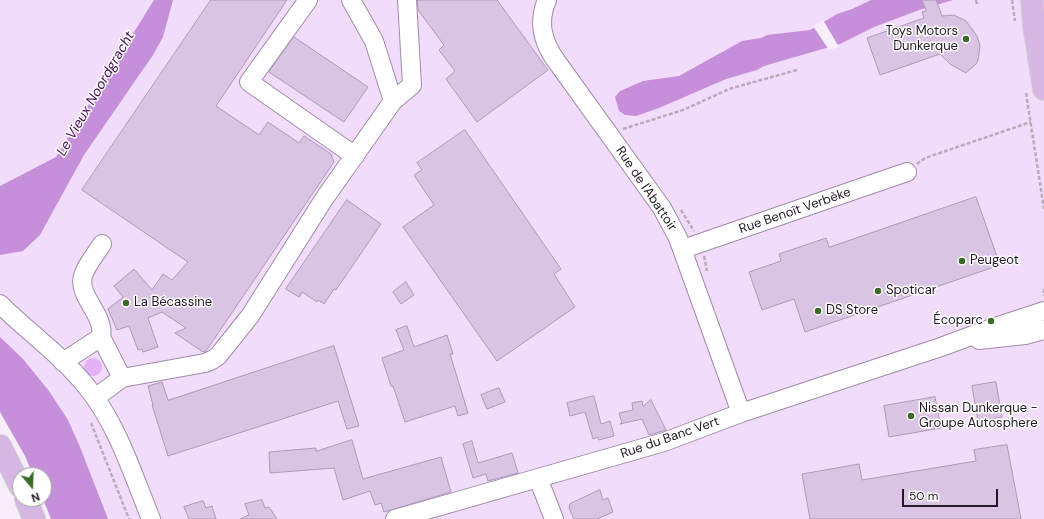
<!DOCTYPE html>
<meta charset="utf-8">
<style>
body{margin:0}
#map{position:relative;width:1044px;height:519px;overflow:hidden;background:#f8eefb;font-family:"DM Sans",sans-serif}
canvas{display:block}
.north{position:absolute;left:12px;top:467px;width:40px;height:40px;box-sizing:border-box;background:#fff;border:1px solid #a6a3a7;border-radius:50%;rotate:161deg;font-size:11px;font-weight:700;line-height:16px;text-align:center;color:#211924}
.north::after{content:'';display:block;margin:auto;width:14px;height:18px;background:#3d6926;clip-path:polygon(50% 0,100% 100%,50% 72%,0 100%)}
.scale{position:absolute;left:902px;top:489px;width:96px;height:18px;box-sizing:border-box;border:2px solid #211924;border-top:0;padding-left:5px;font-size:12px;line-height:14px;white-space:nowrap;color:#211924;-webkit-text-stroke:3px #fff;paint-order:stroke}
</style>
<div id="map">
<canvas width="1044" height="519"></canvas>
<div class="north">N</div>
<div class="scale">50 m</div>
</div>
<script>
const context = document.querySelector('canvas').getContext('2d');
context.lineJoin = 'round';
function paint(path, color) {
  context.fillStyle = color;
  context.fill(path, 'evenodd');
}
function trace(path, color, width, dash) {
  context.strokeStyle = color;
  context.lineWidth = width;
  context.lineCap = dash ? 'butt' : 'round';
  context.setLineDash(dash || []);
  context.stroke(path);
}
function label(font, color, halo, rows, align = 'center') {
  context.font = font + ' "DM Sans",sans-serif';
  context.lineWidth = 3;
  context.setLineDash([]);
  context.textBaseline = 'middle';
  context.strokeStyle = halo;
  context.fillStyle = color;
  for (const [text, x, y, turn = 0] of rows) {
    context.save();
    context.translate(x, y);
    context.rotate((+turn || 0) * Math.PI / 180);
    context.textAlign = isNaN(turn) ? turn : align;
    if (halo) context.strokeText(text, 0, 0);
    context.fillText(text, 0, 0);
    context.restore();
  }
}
paint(new Path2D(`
 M0 0H1044V519H97L0 360Z`), '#f2dcfb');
paint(new Path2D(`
 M84 367a9 9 0 1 1 18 0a9 9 0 1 1-18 0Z`), '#e2b1f6');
paint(new Path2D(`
 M154 0H173L163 37 153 55 84 155 40 235 23 251 0 255V186L56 157Z
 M871 0H953L922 9 874 27 840 44 764 66 757 70 726 79 659 108 636 116 625 115 619 111 615 97 620 91 643 81 679 76 742 41 761 38 767 35 810 30 837 14 852 9Z
 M0 337 23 359 49 391 68 420 80 447 108 519H51L43 499H44V475H33L25 456 0 412Z`), '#c58fda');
paint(new Path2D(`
 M823 20 839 47 829 50 813 26Z`), '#f8eefb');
const building = new Path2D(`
 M211 0H287L216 106 259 135 268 122 299 143 304 136 331 154 334 162 206 351 203 352 175 333 186 328 162 312 148 318 158 347 143 352 142 349 138 350 129 326 117 330 108 309 123 297 114 286 134 269 152 290 163 274 172 280 188 262 82 190Z
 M418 0H497L548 70 477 122 446 79 455 71 439 50 444 45 418 10Z
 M922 0H936L942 16 954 15 966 21 977 36 980 46 978 60 976 64 966 73 950 64 940 54 880 75 867 38 924 18 922 12 926 11Z
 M294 37 368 87 344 122 269 72Z
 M465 130 561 269 554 274 575 307 497 361 403 227 434 205 414 175 422 170 417 163Z
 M976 197 1000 265 805 332 794 299 762 310 749 272 781 261 779 254 826 238 829 247Z
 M347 200 381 224 336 290 334 289 324 304 318 300 317 302 302 292 299 297 286 289Z
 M406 282 414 295 401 304 393 292Z
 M407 326 414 347 447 335 453 354H450L468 413 458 416 455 406 405 422 393 386H391L382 358 404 350 396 330Z
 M334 346 359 426 347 429 338 401 168 456 152 405H153L148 386 162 382 168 400Z
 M996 382 1002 417 978 421 972 386Z
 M499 388 505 402 487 409 481 395Z
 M594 396 601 424 610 421 614 436 599 440 598 437 593 439 585 412 570 416 567 403Z
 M935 397 941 428 889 437 884 406Z
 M651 400 666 430 649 435 642 419 620 424 622 423 619 413 633 410 632 403 642 401 643 406Z
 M352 440 363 479 441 457 451 492 384 512 381 503 375 505 370 491 343 500 334 468 270 473 269 452 316 448V451Z
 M472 441 478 463 512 453 518 473 488 481 486 474 473 478 463 444Z
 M1007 445 1021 519H810L802 474 859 464 862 480 976 461 974 450Z
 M600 490 603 500 608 498 613 512 597 519H574L569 508 570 504Z
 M262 500 265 508 269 507 277 519H240L249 515 245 504Z
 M203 501 206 508 212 506 216 519H189L184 507Z`);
paint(building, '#dac4e3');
trace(building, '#ae99b7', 1);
const minor = new Path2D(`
 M308 0 249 82 355 156
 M547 0C537 23 543 43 557 62L662 208 678 238 741 413
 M393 101 412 85 407 0
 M683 249 907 172
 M0 304C28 332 61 355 86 386 117 423 133 475 151 519
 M101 337C106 316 77 296 83 276 86 265 96 254 102 244
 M979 340 1025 335 1044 330
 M63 362 101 337 122 378 95 398
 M122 378 205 363 212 360 218 356 250 316 324 199 393 101 374 41 351 0
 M538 478 554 519
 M395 519 664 442 741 413 941 347 995 327 1044 311`);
const major = new Path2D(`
 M1032 0 1034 25 1044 89
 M0 446 20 486
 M26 499 34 519`);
trace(minor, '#a08ba9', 20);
trace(major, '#d3d1d3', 24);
trace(new Path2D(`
 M976 0 977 5
 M1012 0 1015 21
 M1026 93 1044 209
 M623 129 683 110 729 89 797 70
 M917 164 925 158 1031 122
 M681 210 694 231
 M704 256 707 271
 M1044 289V296
 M91 423 129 519`), '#b7adba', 2.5, [4, 2]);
trace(minor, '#fff', 18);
trace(major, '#d6b6e2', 22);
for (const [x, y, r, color] of [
 [966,39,4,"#3d6926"],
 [962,261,4,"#3d6926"],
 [878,291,4,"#3d6926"],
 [126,303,4,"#3d6926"],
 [818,311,4,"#3d6926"],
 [991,321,4,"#3d6926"],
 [911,416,4,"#3d6926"]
]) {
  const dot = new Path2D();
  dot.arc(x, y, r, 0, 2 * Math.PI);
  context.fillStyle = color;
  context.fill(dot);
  trace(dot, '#fff', 1.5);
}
label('13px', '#211924', '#fff', [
 ["Toys Motors",958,32,"right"],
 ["Dunkerque",958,47,"right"],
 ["Peugeot",970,261],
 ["Spoticar",886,291],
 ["La Bécassine",134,303],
 ["DS Store",826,311],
 ["Écoparc",983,321,"right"],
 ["Nissan Dunkerque -",919,409],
 ["Groupe Autosphere",919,424]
], 'left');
label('13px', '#211924', '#fff', [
 ["Rue de l'Abattoir",646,189,56],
 ["Rue Benoît Verbèke",795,211,-19],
 ["Rue du Banc Vert",670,438,-19]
]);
label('italic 14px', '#410e52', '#fff', [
 ["Le Vieux Noordgracht",96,94,-60]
]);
</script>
